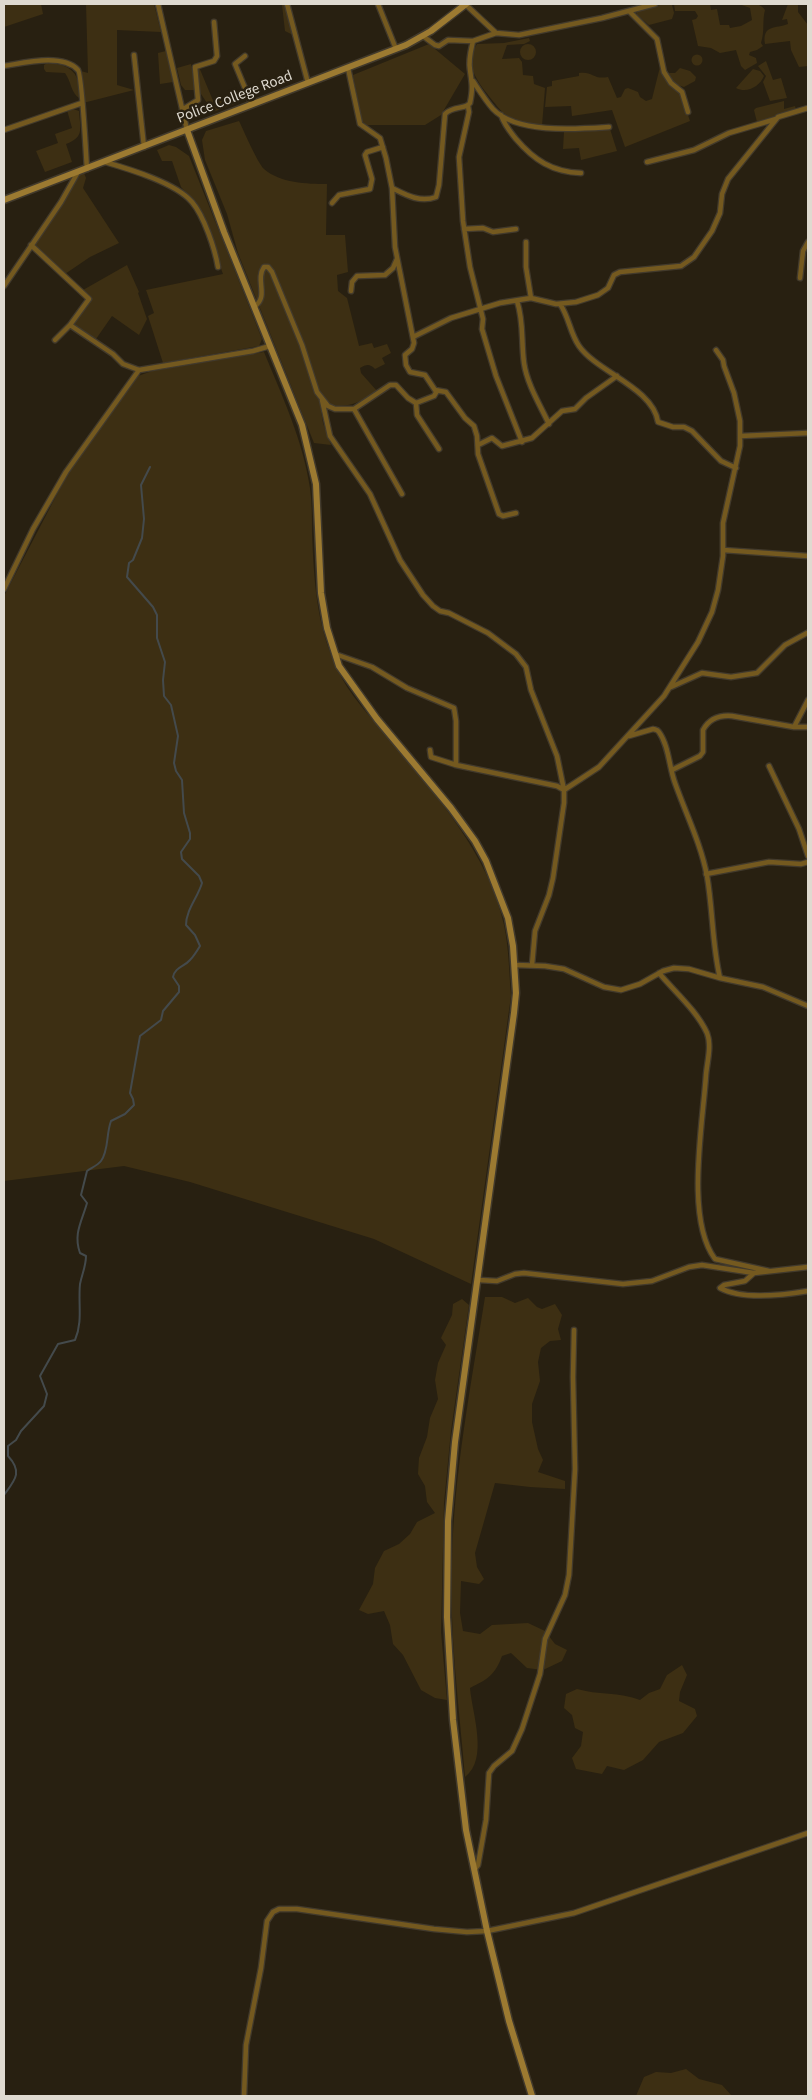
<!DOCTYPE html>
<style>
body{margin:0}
#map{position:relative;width:812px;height:2100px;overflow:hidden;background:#282011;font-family:"Source Sans 3",sans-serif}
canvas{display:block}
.frame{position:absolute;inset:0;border:5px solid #dfdad0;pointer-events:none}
</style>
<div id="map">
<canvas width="812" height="2100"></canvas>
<div class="frame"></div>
</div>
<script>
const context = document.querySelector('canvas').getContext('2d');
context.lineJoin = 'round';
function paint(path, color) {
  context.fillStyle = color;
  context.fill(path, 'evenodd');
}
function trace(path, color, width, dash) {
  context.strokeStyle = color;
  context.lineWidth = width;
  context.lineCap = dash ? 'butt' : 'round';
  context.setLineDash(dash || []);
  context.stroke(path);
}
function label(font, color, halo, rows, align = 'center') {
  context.font = font + ' "Source Sans 3",sans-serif';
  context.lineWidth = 5;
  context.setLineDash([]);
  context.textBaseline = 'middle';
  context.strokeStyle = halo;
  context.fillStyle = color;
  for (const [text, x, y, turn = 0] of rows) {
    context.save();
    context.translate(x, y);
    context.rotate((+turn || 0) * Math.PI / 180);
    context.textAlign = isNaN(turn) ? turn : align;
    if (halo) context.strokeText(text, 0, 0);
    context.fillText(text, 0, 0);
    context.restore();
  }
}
paint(new Path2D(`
 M4 4H41L43 14 4 27Z
 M86 4H154L161 32 117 30V85L134 90 83 103 81 71 88 73Z
 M664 4 672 5 674 13 672 19 649 25 637 15V11Z
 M674 4H710L711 10 717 9 720 25H729L730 28 741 26 752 20 750 8 739 4C749 4 760 2 765 10 762 21 765 31 761 43L763 46 757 50 750 52 749 55 756 58 757 63 745 70 741 66 736 50 720 53 711 48 698 46 692 20 696 19 698 16 695 11H675Z
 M788 4H798V12L808 25V66L799 67 791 50 790 41 765 44C762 24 776 29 788 24L787 19 782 20Z
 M282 5H285L286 8 293 35 285 31Z
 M529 38 530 41 524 44 507 45 502 59 519 58 522 62 523 75 533 76 534 84 545 88 542 126C531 125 514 121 505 114 500 111 496 104 492 100 479 83 463 66 477 44L504 43Z
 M429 44 465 74 441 115 425 125H366L362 121 353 75Z
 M520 52a8 8 0 1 1 16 0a8 8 0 1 1-16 0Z
 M166 51 173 82 160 84 158 53Z
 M691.5 60a5.5 5.5 0 1 1 11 0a5.5 5.5 0 1 1-11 0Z
 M766 61 773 80 781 78 787 98 770 101 763 82 766 76 758 66Z
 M47 63C72 64 81 74 79 98 71 93 71 81 65 73L46 72 44 69V65Z
 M191 64 195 87 194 90H185L181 85 177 68Z
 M199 67 214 103 240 94V102L213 112 199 91 196 70Z
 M660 67 664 76 680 92 690 121 625 147 612 110 572 116 571 106 545 107 547 87 552 86V81L579 76V73C593 71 593 80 608 77L617 98 621 97 625 89 628 88 638 92 640 97 646 101 652 99Z
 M680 68 690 71 696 77 695 81 684 87 674 84 669 73H675Z
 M753 69 760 71 764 76C760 86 747 94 736 88Z
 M784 101V109L795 106 796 110 757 122 754 110 756 108Z
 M73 109 79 111C80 128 85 137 66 144L72 162 45 172 36 151 58 143 55 134 72 128 67 110Z
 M239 121C244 131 257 162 264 169 280 183 307 184 327 184L326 235H345L348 272 337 275 338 291 347 298 359 346 372 343 374 348 387 344 391 353 382 358 385 364 375 369C369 363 366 365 360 368L361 373 377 391C354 406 347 408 320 404L323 423 331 445 314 443 238 253 227 214 205 160 202 140 206 131Z
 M610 129 617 151 581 160 579 148 563 149 564 132Z
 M169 145 176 147 189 156 262 339 259 346 163 363 148 316 154 313 146 290 223 274 197 205 181 187 172 161H162L157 150Z
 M84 173 86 178 83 188 119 243 90 257 65 274 33 245 80 175Z
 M127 265 139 292 138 293 147 319 139 335 112 316 96 339 74 324 92 299 83 290Z
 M264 352C282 396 303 440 310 488 312 503 312 518 312 533 314 579 316 624 336 666 348 695 373 719 392 742 437 797 488 853 504 925 509 948 509 972 511 996L471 1284 374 1239 190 1182 124 1166 4 1181V596L67 475 138 376 152 371Z
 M485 1297H502L515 1303 528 1298 537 1307 542 1309 555 1304 562 1315 558 1329 561 1340 550 1341 541 1348 538 1362 540 1381 532 1404V1422L538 1449 543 1460 538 1472 565 1481V1489L530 1487 495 1483 475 1553 477 1567 484 1579 479 1584 461 1581 460 1613 463 1631 480 1634 492 1625 528 1623 545 1631 555 1644 567 1650 562 1661 543 1670 527 1668 511 1653 502 1656C495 1675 488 1679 470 1688 472 1713 489 1759 465 1777 459 1705 449 1633 452 1561 454 1472 471 1385 485 1297Z
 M462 1299 469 1305 451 1431 444 1503 441 1632 447 1700 435 1698 421 1690 403 1655 393 1644 390 1625 384 1611 368 1614 359 1610 373 1584 375 1568 384 1551 399 1544 410 1534 417 1522 435 1513 427 1502 425 1486 418 1474 419 1458 427 1437 430 1418 438 1399 435 1380 438 1363 446 1345 441 1338 452 1315 453 1304Z
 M682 1665 687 1675 680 1692 679 1701 695 1709 697 1716 683 1733 659 1742 643 1760 624 1770 607 1766 602 1774 576 1769 572 1758 581 1746 583 1732 575 1728 572 1715 564 1708 566 1694 577 1689C597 1695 620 1692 640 1700L649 1693 660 1689 667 1675Z
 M686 2069 699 2079 722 2085 732 2096H636L644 2077 656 2072 671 2073Z`), '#3d2f13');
trace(new Path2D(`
 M4 1495C15 1480 23 1472 8 1456V1446L16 1440 21 1431 44 1406 47 1394 40 1376 58 1344 75 1340C83 1322 78 1303 80 1284 82 1274 86 1266 86 1256L80 1253C73 1234 82 1221 87 1203L81 1195 87 1171C91 1168 98 1165 101 1161 109 1150 106 1134 111 1121L125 1114 134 1105 133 1099 130 1093 140 1036 161 1020 163 1011 179 992V986L173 977C175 967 184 967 190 960 194 956 197 951 200 946L195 935 186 925C186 910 198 897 202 883L199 876 182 859 181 852 190 839V833L184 813 182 780 176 771 174 763 178 736 171 705 164 696 163 680 165 662 157 638V615L153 607 127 577 129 563 133 560 142 538 144 519 141 485 150 467`), '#444a4c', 2);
const street = new Path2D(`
 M158 4 187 130
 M287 4 308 83
 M378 4 396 49
 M465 4 496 33 519 35 602 18 655 4
 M629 11 657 39 664 72 671 83 682 92 688 112
 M423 36 435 45 439 46 448 40 473 41
 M134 55 144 147
 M245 56 235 64 252 105
 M4 66C24 63 62 53 78 70 82 74 86 156 87 169
 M348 68 360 124 380 138 386 158 392 188 395 247 414 343 412 349 405 355 406 365 410 372 425 375 435 390 446 392 465 418 474 426 477 436 478 454 499 514 503 516 516 513
 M473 81C479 90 486 101 493 109 516 134 578 129 609 127
 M468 106 469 112 459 157 463 221 470 267 483 319 482 329 496 376 522 442
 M182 110 198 100 195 67 214 61 217 56 214 22
 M501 115C505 126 509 130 516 139 534 160 552 172 581 173
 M4 130 82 103
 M105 162C129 169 176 183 192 202 204 216 215 249 218 267
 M647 162 694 150 729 133 776 119
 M392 188C406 195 420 203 436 197L439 185 445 114C454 105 465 110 470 103 473 88 472 84 470 70 468 60 471 50 473 41L496 33
 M332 203 339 195 370 189 372 179 365 155 367 152 383 147
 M464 229 483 228 493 232 516 229
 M526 242V267L531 298
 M31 245 89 299 70 325
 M800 278 803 251 808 242
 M4 286 61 202 78 172
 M351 291 352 282 357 276 385 275 393 268 397 259
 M517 301C524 322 521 341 524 363 527 384 540 405 549 424
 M560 304C569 317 570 333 579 346 597 372 653 388 658 422L673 427H684L692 431 721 461 736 468
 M255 306C269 296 255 280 264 267H268L272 272 302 345 317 392 328 406 335 409H354L390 385H396L408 398 416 403 417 415 439 449
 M413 337 451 318 500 303 531 298 556 304 576 302 598 295 608 288 614 275 620 272 681 266 694 257 712 231 720 213 722 194 728 179 778 117 808 108
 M55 340 70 325 113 354 123 364 139 370 253 351 270 346
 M322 400 330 436 370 494 400 560 423 595 433 606 440 611 449 613 488 633 516 654 526 667 531 690 557 756 564 790V803L553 878 549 895 535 931 532 965
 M416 403 434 396 437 391
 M354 409 402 494
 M740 436 808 433
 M478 445 492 438 502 446 532 438 562 411 575 409 586 398 617 376
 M723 550 808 556
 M4 589 33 529 66 472 139 370
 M335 654 372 667 407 688 454 708 456 721V765L431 757 430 750
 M671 687 702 673 731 677 757 673 785 645 807 633
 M794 727H808
 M629 736 653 729C656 730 657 729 659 732 669 746 669 767 675 783 686 814 701 844 707 876 713 910 712 945 720 978
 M456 765 557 786 564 790
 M769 766 799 829 808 856
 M672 770 700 756 703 752V730C709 719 720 715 732 716L794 727 808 700
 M564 790 599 767 664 696 698 642 712 612 718 590 723 556V523L740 446V421L734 393 724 366 723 360 716 350
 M706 874 769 862 801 864 808 862
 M515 965 545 966 564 969 604 987 621 990 640 984 663 971 674 968 689 969 720 978 763 987 808 1006
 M659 973C675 992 697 1011 707 1033 712 1046 707 1062 706 1075 703 1123 685 1219 715 1259L769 1271
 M754 1273 745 1281 724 1285 720 1288C742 1300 784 1295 808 1291
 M479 1280 497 1281 515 1274 524 1273 623 1284 652 1281 689 1267 702 1265 754 1273 808 1267
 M474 1870 478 1865 486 1820 489 1773 494 1766 512 1751 522 1729 540 1674 545 1639 565 1595 569 1575 575 1469 573 1377 574 1330
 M244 2096 246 2045 261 1968 267 1921 273 1912 279 1909H297L434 1929 467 1932 487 1931 574 1913 808 1833`);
const secondary = new Path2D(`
 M187 130 224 232 302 425 316 484 321 593 327 628 339 666 377 719 451 808 475 841 486 861 508 918 513 946 516 993 514 1013 455 1442 448 1521 447 1617 453 1720 466 1830 487 1931 509 2021 532 2096
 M4 200 406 45 431 31 466 4`);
trace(street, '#423a2c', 7);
trace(secondary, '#423a2c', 9);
trace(street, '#74591f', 4.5);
trace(secondary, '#9c7a31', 6);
label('15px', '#dfdad0', '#282011', [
 ["Police College Road",235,98,-21]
]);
</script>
